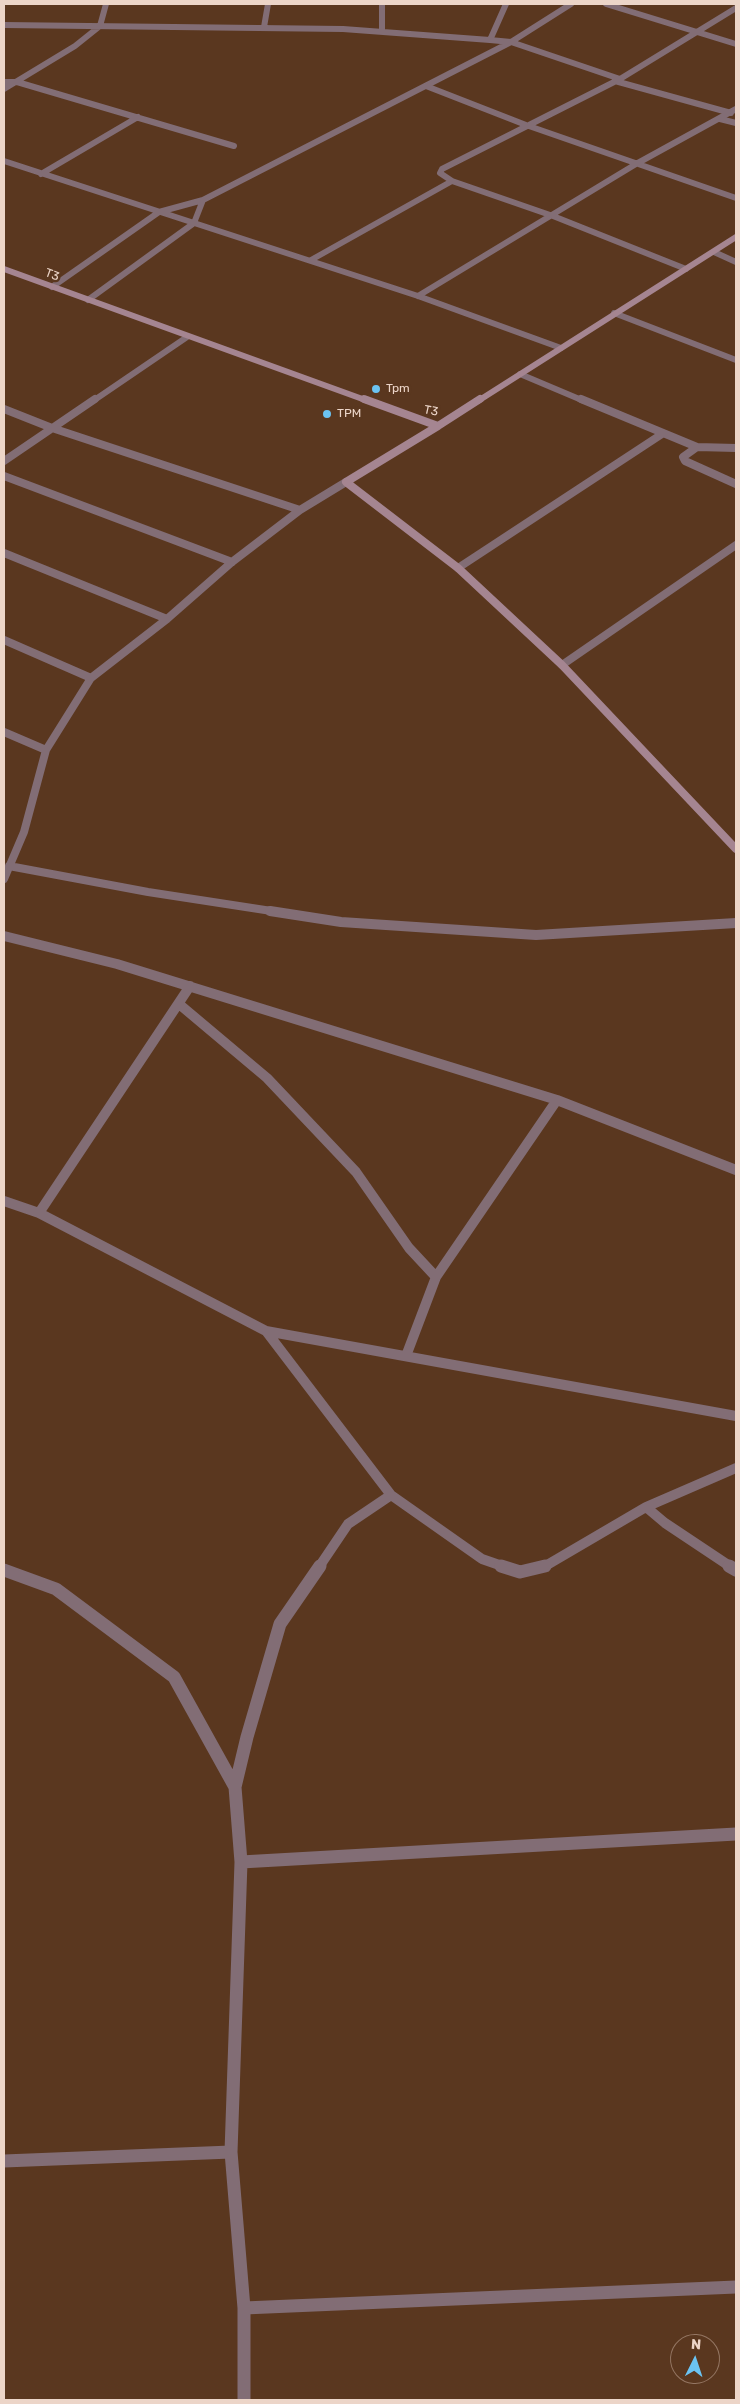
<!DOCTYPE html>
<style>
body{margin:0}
#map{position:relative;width:740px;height:2404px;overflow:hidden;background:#5a371f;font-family:Rubik,sans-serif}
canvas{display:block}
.frame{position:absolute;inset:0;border:5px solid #ecd5c8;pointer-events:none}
.north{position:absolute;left:670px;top:2334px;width:50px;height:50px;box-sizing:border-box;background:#5a371f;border:1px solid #947663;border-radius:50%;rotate:4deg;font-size:14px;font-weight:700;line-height:20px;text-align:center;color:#ecd5c8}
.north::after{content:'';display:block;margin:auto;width:18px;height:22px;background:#6bc3f2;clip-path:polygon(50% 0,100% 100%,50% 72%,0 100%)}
</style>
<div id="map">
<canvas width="740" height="2404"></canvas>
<div class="frame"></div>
<div class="north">N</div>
</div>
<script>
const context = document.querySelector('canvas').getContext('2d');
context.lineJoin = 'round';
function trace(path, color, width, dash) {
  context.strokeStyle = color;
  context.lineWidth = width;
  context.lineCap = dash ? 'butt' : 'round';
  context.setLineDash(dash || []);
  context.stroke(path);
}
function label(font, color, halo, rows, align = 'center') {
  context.font = font + ' Rubik,sans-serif';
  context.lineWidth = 5;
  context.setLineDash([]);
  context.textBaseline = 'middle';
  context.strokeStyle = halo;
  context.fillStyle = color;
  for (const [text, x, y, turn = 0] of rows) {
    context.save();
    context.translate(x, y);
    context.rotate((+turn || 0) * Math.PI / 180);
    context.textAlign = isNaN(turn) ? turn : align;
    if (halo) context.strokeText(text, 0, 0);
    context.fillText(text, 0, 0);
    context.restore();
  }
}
trace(new Path2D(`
 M382 4V31
 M606 4 736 44
 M4 25 343 29 490 40 511 42 620 79
 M264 27 268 4
 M490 40 506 4
 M615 81 731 113
 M4 82H17L234 146
 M426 86 526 125 736 198
 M4 89 75 46 100 26 106 4
 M720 119 736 123
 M4 161 418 296 561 348
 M41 174 138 117
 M714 252 736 262
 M311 260 452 181
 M686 269 553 216 452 181 440 173 442 169 620 79 736 8
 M52 287 159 212 203 200 511 42 571 4
 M418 296 636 164 736 109
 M88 300 194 223 203 200
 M614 313 736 360
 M520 374 584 401
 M93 401 187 337`), '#826d75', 6);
trace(new Path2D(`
 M581 399 697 447 683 457 685 461 736 484
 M4 409 52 428 300 510
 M697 447 736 448
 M4 461 95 399
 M4 476 232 562
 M4 553 167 619
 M458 568 662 434
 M4 640 91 678
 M562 665 736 545
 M4 732 46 750
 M9 866 148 892 278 912
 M4 879 24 832 46 750 91 678 167 619 232 562 300 510 346 482`), '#826d75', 8);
trace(new Path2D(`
 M270 911 341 922 536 935 736 923
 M4 936 117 964 557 1100 736 1170
 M179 1004 267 1078 356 1172 409 1248 436 1277 406 1356
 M4 1201 39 1213 266 1331 736 1416
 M39 1213 190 986
 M436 1277 557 1100
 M266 1331 391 1495
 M646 1507 736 1468
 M319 1567 348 1524 391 1495 482 1559 505 1567
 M540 1567 547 1565 646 1507 665 1523 731 1567`), '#826d75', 10);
trace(new Path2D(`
 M501 1566 520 1572 545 1566
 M729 1566 736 1570
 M4 1570 56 1589 174 1677 235 1787 241 1862 231 2152 244 2308V2400
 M235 1787 247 1737 280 1624 320 1566
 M241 1862 736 1834
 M4 2161 231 2152
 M244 2308 736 2287`), '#826d75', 13);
trace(new Path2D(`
 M4 269 368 401
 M478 401 736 237`), '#a58591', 6);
trace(new Path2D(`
 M364 399 438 426 480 399
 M438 426 346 482 458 568 562 665 736 849`), '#a58591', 8);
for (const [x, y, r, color] of [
 [376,389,5,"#6bc3f2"],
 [327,414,5,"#6bc3f2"]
]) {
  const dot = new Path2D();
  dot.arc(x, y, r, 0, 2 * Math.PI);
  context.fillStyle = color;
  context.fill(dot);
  trace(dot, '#5a371f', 2);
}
label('12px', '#ecd5c8', '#5a371f', [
 ["T3",52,275,20],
 ["T3",431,411,12]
]);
label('12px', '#ecd5c8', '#5a371f', [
 ["Tpm",386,389],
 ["TPM",337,414]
], 'left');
</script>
